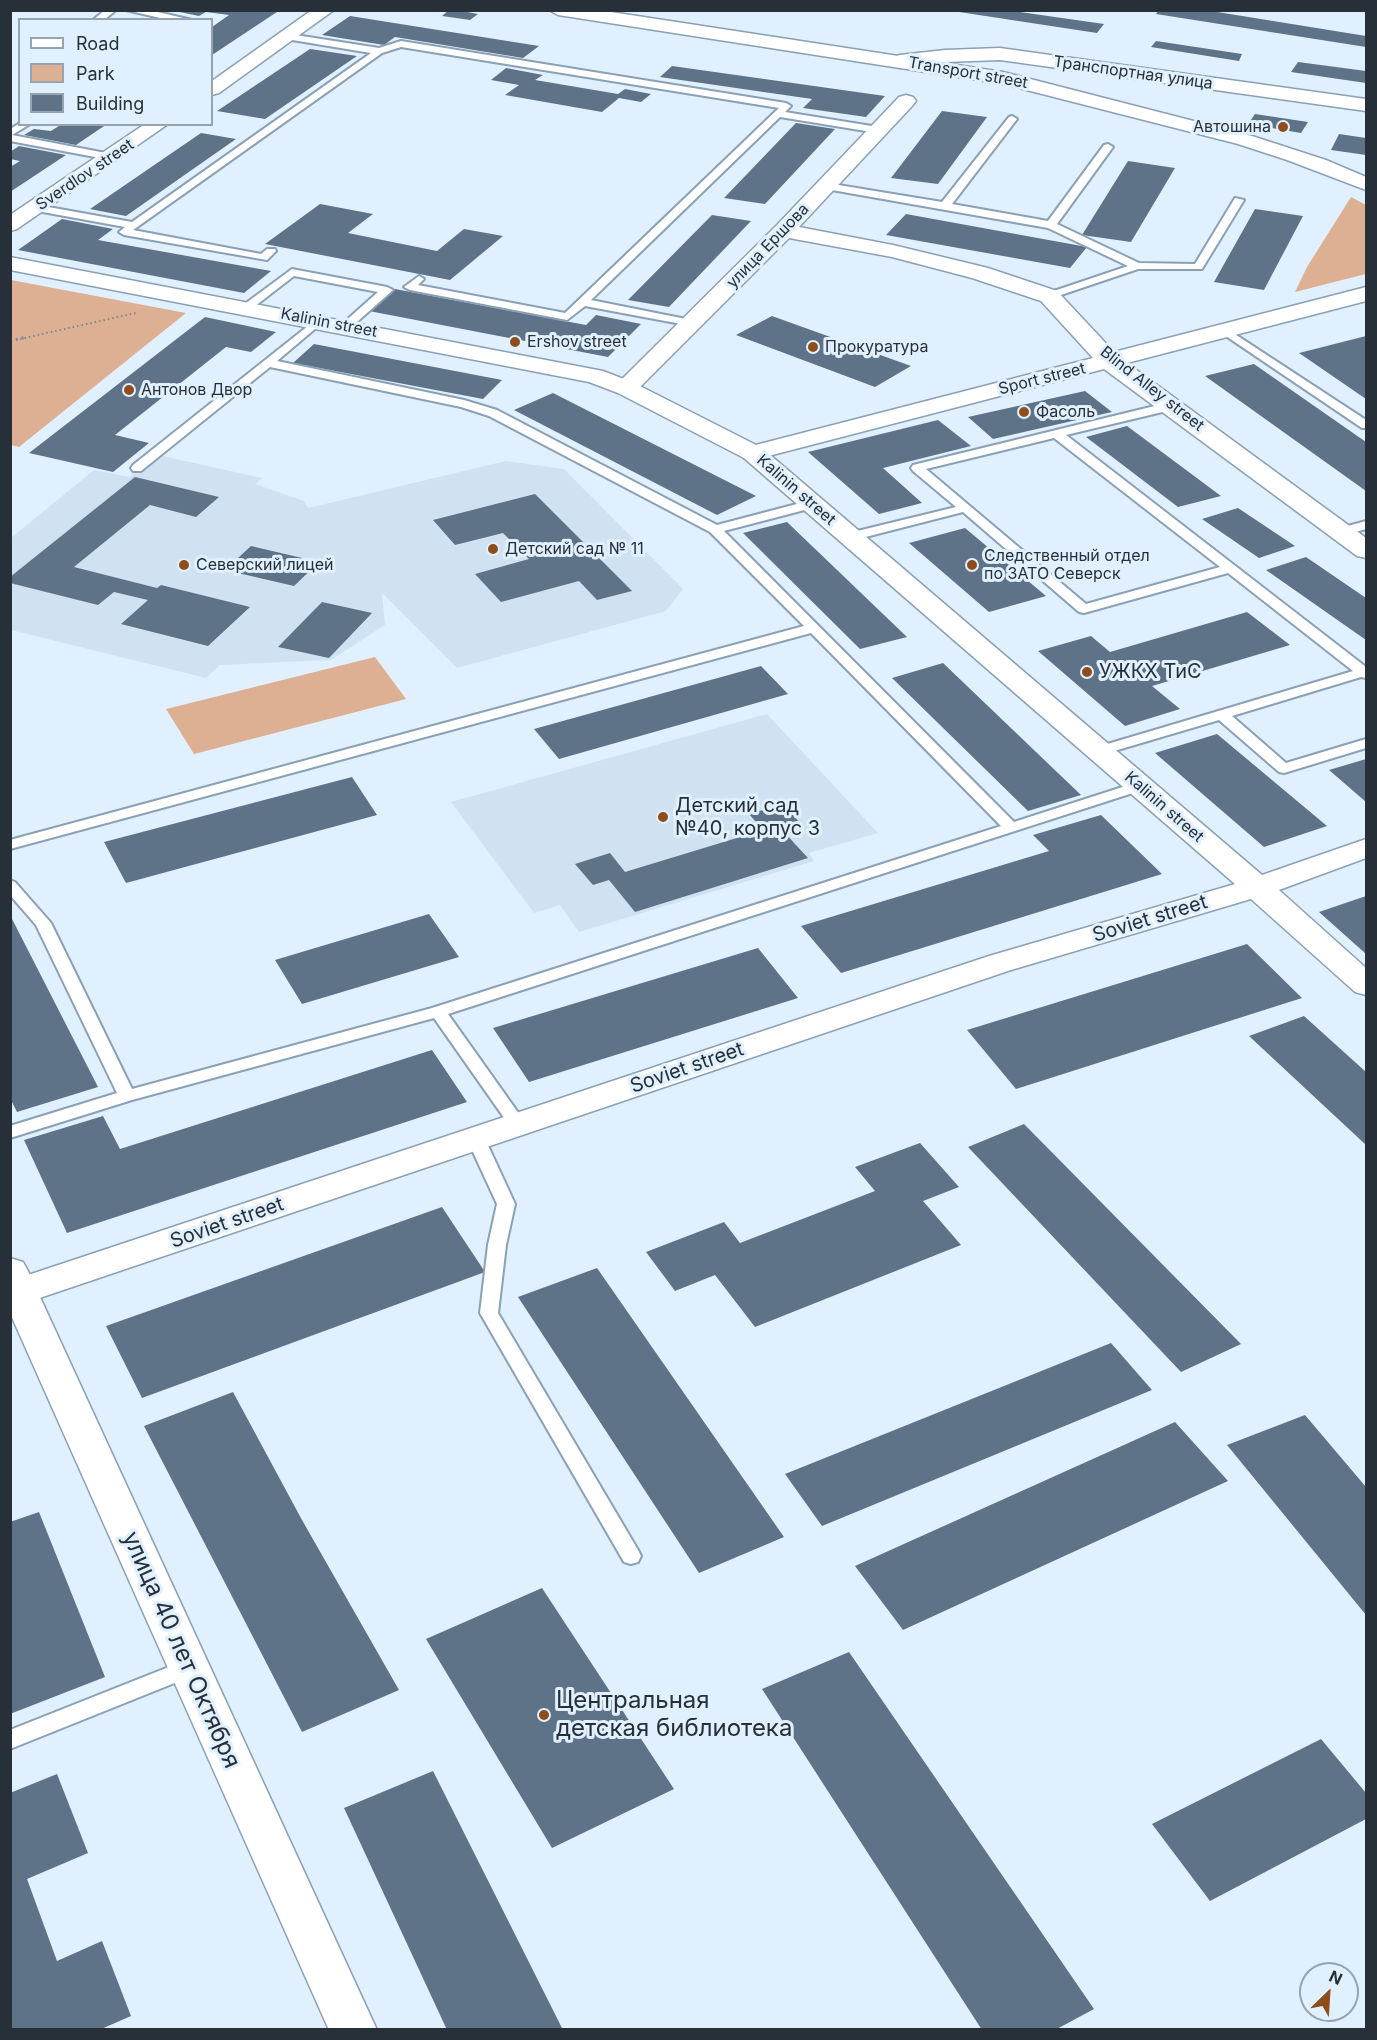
<!DOCTYPE html>
<meta charset="utf-8">
<style>
body{margin:0}
#map{position:relative;width:1377px;height:2040px;overflow:hidden;background:#e1f0fe;font-family:Inter,sans-serif}
canvas{display:block}
.frame{position:absolute;inset:0;border:12px solid #273039;pointer-events:none}
.legend{position:absolute;left:18px;top:18px;width:195px;height:108px;box-sizing:border-box;background:#e1f0fe;border:2px solid #97a3af;margin:0;padding:8px 10px;list-style:none;font-size:18px;color:#273039}
.legend li{display:flex;align-items:center;gap:12px;height:30px}
.legend b{width:30px;border:2px solid #97a3af}
.north{position:absolute;left:1299px;top:1962px;width:60px;height:60px;box-sizing:border-box;background:#e1f0fe;border:2px solid #97a3af;border-radius:50%;rotate:25deg;font-size:16px;font-weight:700;line-height:24px;text-align:center;color:#273039}
.north::after{content:'';display:block;margin:auto;width:21px;height:27px;background:#8f4d1b;clip-path:polygon(50% 0,100% 100%,50% 72%,0 100%)}
</style>
<div id="map">
<canvas width="1377" height="2040"></canvas>
<div class="frame"></div>
<ul class="legend">
<li><b style="height:8px;background:#fff"></b>Road</li>
<li><b style="height:16px;background:#ddb094"></b>Park</li>
<li><b style="height:16px;background:#5e7388"></b>Building</li>
</ul>
<div class="north">N</div>
</div>
<script>
const context = document.querySelector('canvas').getContext('2d');
context.lineJoin = 'round';
function paint(path, color) {
  context.fillStyle = color;
  context.fill(path, 'evenodd');
}
function trace(path, color, width, dash) {
  context.strokeStyle = color;
  context.lineWidth = width;
  context.lineCap = dash ? 'butt' : 'round';
  context.setLineDash(dash || []);
  context.stroke(path);
}
function label(font, color, halo, rows, align = 'center') {
  context.font = font + ' Inter,sans-serif';
  context.lineWidth = 6;
  context.setLineDash([]);
  context.textBaseline = 'middle';
  context.strokeStyle = halo;
  context.fillStyle = color;
  for (const [text, x, y, turn = 0] of rows) {
    context.save();
    context.translate(x, y);
    context.rotate((+turn || 0) * Math.PI / 180);
    context.textAlign = isNaN(turn) ? turn : align;
    if (halo) context.strokeText(text, 0, 0);
    context.fillText(text, 0, 0);
    context.restore();
  }
}
paint(new Path2D(`
 M158 455 262 478 255 484 304 501 308 508 506 461 564 469 683 589 666 611 457 668 382 593 385 625 331 660 220 665 206 678 11 630V538L94 470 129 477Z
 M767 714 878 833 809 853 814 861 579 932 560 905 534 913 451 802Z`), '#d0e2f2');
paint(new Path2D(`
 M1351 197 1366 205V274L1295 292 1307 267Z
 M10 280H11L186 313 19 447 11 445Z
 M375 657 406 699 194 754 166 709Z`), '#ddb094');
paint(new Path2D(`
 M170 10H280L212 55V27L229 15 206 12 199 16Z
 M449 10H456L478 14 470 20 442 16Z
 M946 10H1006L1104 24 1097 33Z
 M1159 10H1205L1366 36V47L1156 14Z
 M350 16 539 46 523 58 395 37 384 45 322 35Z
 M1156 41 1242 54 1239 61 1151 47Z
 M310 49 357 56 265 119 217 111Z
 M1298 62 1366 71V83L1291 72Z
 M672 66 885 96 866 117 803 108 812 99 660 77Z
 M506 68 543 75 535 80 618 94 625 89 651 94 641 102 619 98 602 112 505 95 519 85 491 80Z
 M942 111 987 117 938 184 891 178Z
 M1255 114 1308 122 1301 133 1248 124Z
 M796 123 835 129 765 204 724 198Z
 M62 124H107L76 145 24 135 34 129 51 131Z
 M201 133 236 139 126 216 90 209Z
 M1339 134 1366 138V155L1331 150Z
 M19 146 66 155 10 192V167L20 161 10 159V152Z
 M1128 161 1175 168 1131 242 1082 235Z
 M320 204 373 214 348 233 437 251 464 229 503 236 450 280 265 244Z
 M1255 209 1303 216 1264 290 1214 282Z
 M906 214 1087 247 1070 268 886 235Z
 M712 215 751 221 669 307 628 300Z
 M62 219 113 229 98 240 271 271 244 293 18 250Z
 M395 289 586 325 596 315 641 324 608 357 369 311Z
 M772 316 911 366 875 387 736 335Z
 M205 317 276 332 251 352 226 347 115 435 149 443 113 472 29 453Z
 M1366 336V399L1299 353Z
 M314 344 502 380 483 399 293 363Z
 M1254 364 1366 442V491L1205 376Z
 M1085 391 1112 412 993 439 968 417Z
 M553 393 756 496 717 515 514 410Z
 M938 420 971 446 883 468 922 503 879 514 808 452Z
 M1127 426 1221 496 1178 507 1086 437Z
 M135 477 219 497 196 517 150 505 74 567 157 588 161 585 250 607 208 646 121 624 148 600 114 592 98 605 10 583V577Z
 M535 494 632 591 597 600 579 581 501 602 475 574 529 559 503 533 455 545 433 520Z
 M1238 508 1295 546 1259 558 1202 519Z
 M787 522 907 637 860 649 743 533Z
 M965 528 1046 596 989 612 909 543Z
 M251 546 319 562 294 586 225 570Z
 M1306 557 1366 598V640L1266 570Z
 M322 602 372 613 329 658 278 647Z
 M1247 612 1290 645 1152 686 1180 709 1125 726 1038 651 1091 636 1110 652Z
 M943 663 1081 795 1028 811 892 678Z
 M761 666 788 694 559 759 534 729Z
 M1217 734 1327 826 1264 847 1155 753Z
 M1366 759V802L1329 770Z
 M352 777 377 815 126 883 104 842Z
 M783 804 802 825 783 831 808 858 635 912 609 880 593 885 575 864 610 853 625 872 763 830 749 814Z
 M1101 815 1162 874 841 973 801 926 1049 851 1033 835Z
 M1366 896V954L1319 912Z
 M429 914 459 957 302 1004 275 960Z
 M10 915 98 1087 17 1112 10 1098Z
 M1247 944 1302 998 1016 1089 967 1030Z
 M758 948 798 998 529 1082 493 1028Z
 M1304 1016 1366 1072V1145L1249 1036Z
 M432 1050 467 1102 67 1233 24 1140 103 1116 120 1149Z
 M1024 1124 1241 1344 1181 1372 968 1147Z
 M920 1143 959 1187 923 1201 961 1245 755 1327 715 1275 675 1291 646 1252 724 1222 740 1243 875 1191 855 1167Z
 M442 1207 485 1272 142 1398 106 1326Z
 M597 1268 784 1537 699 1573 518 1297Z
 M1111 1343 1152 1390 822 1526 785 1474Z
 M233 1392 302 1520 399 1690 302 1732 144 1426Z
 M1305 1415 1366 1487V1615L1227 1445Z
 M1175 1422 1228 1481 903 1630 855 1566Z
 M39 1512 105 1677 10 1714V1522Z
 M542 1588 674 1789 552 1848 426 1639Z
 M849 1652 1094 2009 1055 2030H982L762 1689Z
 M1321 1739 1366 1793V1819L1210 1901 1152 1824Z
 M433 1771 563 2030H447L344 1808Z
 M57 1774 88 1853 27 1879 57 1961 102 1941 131 2016 99 2030H10V1793Z`), '#5e7388');
const lane = new Path2D(`
 M105 10H116L104 20H93Z
 M126 10H149L192 20H169Z
 M289 34 379 48 401 41 786 103 791 106 785 112 878 127 883 130 878 133 780 117 591 300 696 321V325L692 326 585 306 567 320 410 290 404 287 419 276 424 279 418 285 565 313 779 108 401 47 382 53 133 230 261 254 267 249H275L276 251 267 260 124 235 119 232 125 227 37 211 32 208 37 205 132 222 371 53 286 39 284 37Z
 M1012 116 1017 119 952 204 1048 221 1104 145 1108 144 1113 147 1057 224 1139 263 1195 264 1235 198 1244 200 1202 269H1138L1049 299 1043 296 1045 294 1128 266 1048 228 826 189 821 186 826 183 942 202 1009 117Z
 M20 123 30 124 12 135 111 154 116 157 111 160 10 141V129Z
 M292 269 387 287 393 290 349 329 345 330 339 327 341 325 378 292 294 276 250 310H242V306Z
 M318 318 322 319V323L277 361 464 400 497 410 717 525 812 500 816 501 818 504 816 507 724 531 1014 822 1135 783H1145L1147 786 1145 789 448 1014 524 1121 527 1125 524 1129H512L434 1018 132 1100 10 1138V1126L117 1093 36 925 10 895V880L15 882 51 923 132 1089 432 1008 1001 826 811 633 10 849V840L804 626 710 532 489 416 461 407 270 367 141 471H133L131 468 133 465Z
 M1224 327 1366 420V428H1362L1220 332V328Z
 M1171 402 1175 403V409L1066 435 1366 667V678L1361 677 1232 716 1286 763 1366 739V748L1284 773 1279 772 1219 720 1104 754H1094L1092 751 1094 748 1353 671 1228 573 1084 613 1079 612 963 512 850 541 844 537 845 534 956 507 913 471 911 468 913 465ZM1054 438 1220 567 1086 604 926 469Z
 M1366 521V529L1342 536 1336 532 1337 529Z
 M476 1133 482 1135 485 1139 515 1204 506 1245 498 1313 638 1550 641 1556 638 1562 631 1564 624 1562 480 1313 488 1245 497 1204 467 1139 470 1135Z
 M189 1659 197 1662 200 1668 197 1674 10 1749V1730Z`);
const street = new Path2D(`
 M1000 48 1366 99V111L1000 60 945 62 900 67 893 65 891 61 893 57 900 55 945 50Z
 M906 95 913 97 916 101 913 105 799 227 893 245 988 268 1057 291 1114 352 1366 287V301L1127 363 1366 538V558L1357 556 1104 369 753 460 744 458 741 453 744 448 1093 358 1041 301 972 278 892 257 789 238 634 393 626 395 618 393 614 388 618 383 776 226 899 97Z
 M10 1258 23 1262 28 1271 377 2030H329L10 1313Z`);
const secondary = new Path2D(`
 M312 10H334L219 93 212 95V81Z
 M549 10H598L1003 72 1252 136 1326 160 1366 177V190L1287 160 1238 144 1003 84 558 15Z
 M145 124H168L17 229 10 231V215Z
 M10 257 603 371 634 383 762 448 1262 875 1366 839V858L1279 890 1366 968V995L1355 992 1251 899 1011 970 10 1308V1281L989 956 1235 884 744 458 618 393 589 382 10 270Z`);
trace(lane, '#89a0b6', 4);
trace(street, '#89a0b6', 3);
trace(secondary, '#89a0b6', 3);
trace(new Path2D(`
 M20 339 136 313`), '#7d8994', 2, [1.5, 3]);
trace(new Path2D(`
 M10 341 27 337`), '#7d8994', 3, [2, 4]);
paint(lane, '#fff');
paint(street, '#fff');
paint(secondary, '#fff');
for (const [x, y, r, color] of [
 [1283,127,6,"#8f4d1b"],
 [515,342,6,"#8f4d1b"],
 [813,347,6,"#8f4d1b"],
 [129,390,6,"#8f4d1b"],
 [1024,412,6,"#8f4d1b"],
 [493,549,6,"#8f4d1b"],
 [184,565,6,"#8f4d1b"],
 [972,565,6,"#8f4d1b"],
 [1087,672,6,"#8f4d1b"],
 [663,817,6,"#8f4d1b"],
 [544,1715,6,"#8f4d1b"]
]) {
  const dot = new Path2D();
  dot.arc(x, y, r, 0, 2 * Math.PI);
  context.fillStyle = color;
  context.fill(dot);
  trace(dot, '#e1f0fe', 2);
}
label('16px', '#273039', '#e1f0fe', [
 ["Transport street",968,73,10],
 ["Транспортная улица",1133,73,8],
 ["Sverdlov street",85,175,-34],
 ["улица Ершова",768,246,-46],
 ["Kalinin street",329,323,11],
 ["Sport street",1042,379,-14],
 ["Blind Alley street",1152,389,38],
 ["Kalinin street",796,490,41],
 ["Kalinin street",1164,807,41]
]);
label('16px', '#273039', '#e1f0fe', [
 ["Автошина",1271,127,"right"],
 ["Ershov street",527,342],
 ["Прокуратура",825,347],
 ["Антонов Двор",141,390],
 ["Фасоль",1036,412],
 ["Детский сад № 11",505,549],
 ["Следственный отдел",984,556],
 ["по ЗАТО Северск",984,574],
 ["Северский лицей",196,565]
], 'left');
label('20px', '#273039', '#e1f0fe', [
 ["УЖКХ ТиС",1099,672],
 ["Детский сад",675,806],
 ["№40, корпус 3",675,829]
], 'left');
label('20px', '#273039', '#e1f0fe', [
 ["Soviet street",1150,919,-17],
 ["Soviet street",687,1068,-19],
 ["Soviet street",227,1223,-19]
]);
label('24px', '#273039', '#e1f0fe', [
 ["улица 40 лет Октября",181,1650,66]
]);
label('24px', '#273039', '#e1f0fe', [
 ["Центральная",556,1701],
 ["детская библиотека",556,1729]
], 'left');
</script>
